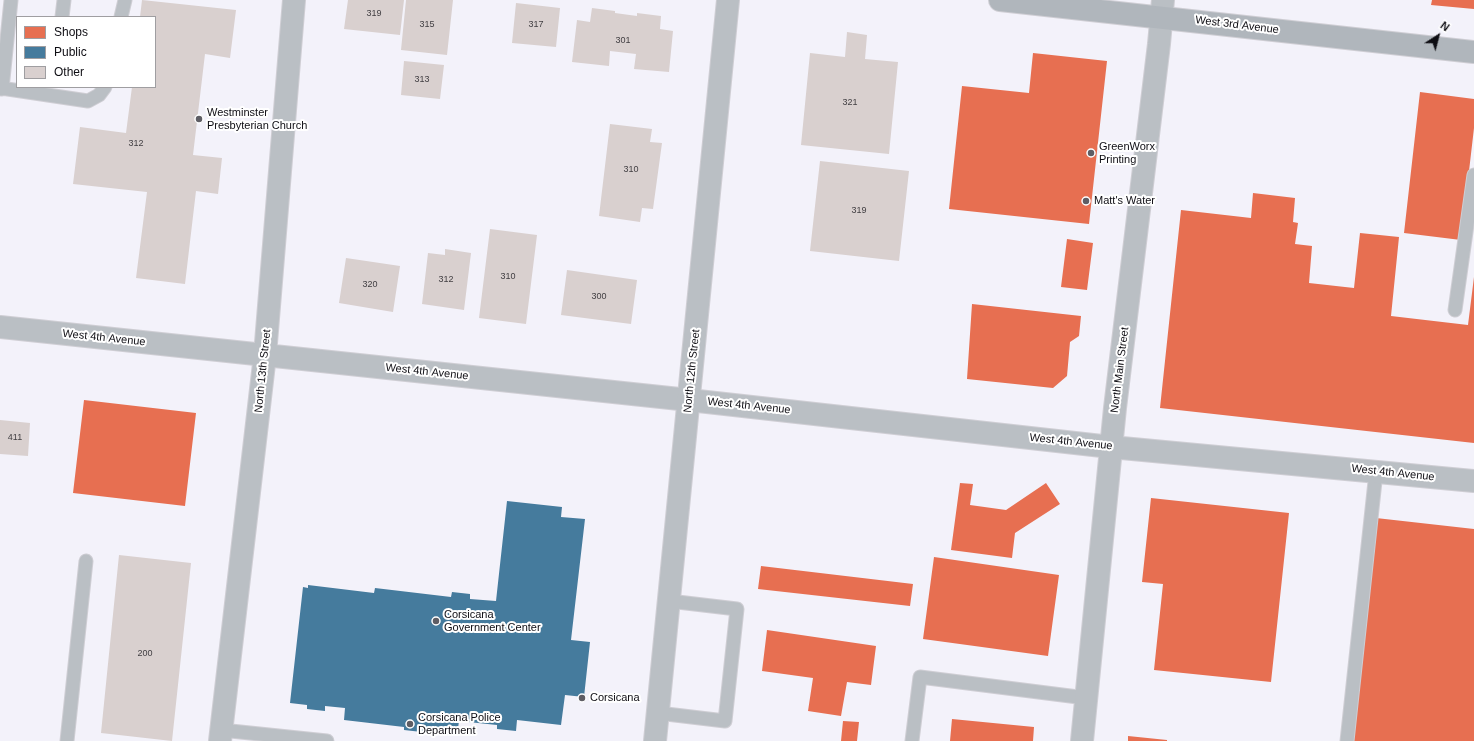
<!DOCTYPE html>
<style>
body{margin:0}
#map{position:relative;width:1474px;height:741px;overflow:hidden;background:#f3f2fa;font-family:Helvetica,sans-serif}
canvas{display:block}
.legend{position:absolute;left:16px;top:16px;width:140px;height:72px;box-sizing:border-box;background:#fff;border:1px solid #9f9ea1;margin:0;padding:5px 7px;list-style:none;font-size:12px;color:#0e0d13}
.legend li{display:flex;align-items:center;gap:8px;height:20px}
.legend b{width:20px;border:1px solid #9f9ea1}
.north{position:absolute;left:1418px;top:16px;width:40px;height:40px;-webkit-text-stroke:3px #fff;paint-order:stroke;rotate:36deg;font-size:11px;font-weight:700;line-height:16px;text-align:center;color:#0e0d13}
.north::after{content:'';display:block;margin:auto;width:14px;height:18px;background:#0e0d13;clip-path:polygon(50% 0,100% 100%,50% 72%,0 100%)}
</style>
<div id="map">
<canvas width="1474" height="741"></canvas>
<ul class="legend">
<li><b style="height:11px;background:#e76f51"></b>Shops</li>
<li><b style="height:11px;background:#457b9d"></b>Public</li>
<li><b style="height:11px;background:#d9d0cf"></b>Other</li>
</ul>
<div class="north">N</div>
</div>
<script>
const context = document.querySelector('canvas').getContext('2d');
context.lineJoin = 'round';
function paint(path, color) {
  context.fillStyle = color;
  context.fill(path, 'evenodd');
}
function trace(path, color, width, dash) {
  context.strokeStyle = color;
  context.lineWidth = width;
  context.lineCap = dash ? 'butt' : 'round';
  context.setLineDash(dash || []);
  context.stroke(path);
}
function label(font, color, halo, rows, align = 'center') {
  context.font = font + ' Helvetica,sans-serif';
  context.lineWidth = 4;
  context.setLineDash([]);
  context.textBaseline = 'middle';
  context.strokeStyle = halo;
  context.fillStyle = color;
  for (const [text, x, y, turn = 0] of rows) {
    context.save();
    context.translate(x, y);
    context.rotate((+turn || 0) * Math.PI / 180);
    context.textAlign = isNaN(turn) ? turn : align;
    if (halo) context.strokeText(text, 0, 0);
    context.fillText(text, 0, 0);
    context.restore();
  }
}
paint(new Path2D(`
 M1432 0H1474V9L1431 5Z
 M1033 53 1107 61 1089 224 949 209 962 86 1029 93Z
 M1420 92 1474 99V128L1461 240 1404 233Z
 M1253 193 1295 198 1293 222 1298 223 1295 244 1312 246 1309 283 1354 288 1360 233 1399 237 1391 316 1468 325 1474 277V443L1160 408 1181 210 1251 218Z
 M1067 239 1093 243 1087 290 1061 287Z
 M972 304 1081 316 1079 336 1070 342 1067 376 1053 388 967 379Z
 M84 400 196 413 185 506 73 493Z
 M960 483 973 484 970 505 1006 510 1046 483 1060 504 1015 533 1012 558 951 550Z
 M1151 498 1289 513 1271 682 1154 670 1163 584 1142 582Z
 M1376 518 1474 529V741H1352Z
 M934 557 1059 575 1048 656 923 639Z
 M761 566 913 584 910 606 758 589Z
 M767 630 876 646 871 685 847 682 841 716 808 711 813 678 762 671Z
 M952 719 1034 727 1033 741H950Z
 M843 721 859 722 857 741H841Z
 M1128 736 1167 740V741H1128Z`), '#e76f51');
paint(new Path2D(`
 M507 501 562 507 561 517 585 519 571 640 590 642 584 697 565 695 561 725 517 720 516 731 497 729V725L459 721 457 736 404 730V727L344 720 345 708 325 706V711L307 709V705L290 703 303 587 308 588V585L374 593 375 588 451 597 452 592 470 594V599L496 601Z`), '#457b9d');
paint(new Path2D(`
 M142 0 236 10 230 58 205 54 193 155 222 158 218 194 196 191 185 284 136 278 147 192 73 184 80 127 126 133 132 87H155V17H140Z
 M348 0H404L400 35 344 29Z
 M406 0H453L447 55 401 50Z
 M516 3 560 8 556 47 512 43Z
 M592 8 615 11V13L637 16V13L661 16 660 29 673 31 669 72 634 69 636 54 610 51 609 66 572 62 577 20 590 22Z
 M847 32 867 35 865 59 898 62 889 154 801 145 810 53 845 57Z
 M404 61 444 65 440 99 401 95Z
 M610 124 652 129 650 142 662 143 653 209 642 208 640 222 599 216Z
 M820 161 909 171 899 261 810 251Z
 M490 229 537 235 526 324 479 318Z
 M445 249 471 253 464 310 422 304 428 253 445 255Z
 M346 258 400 266 393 312 339 303Z
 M567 270 637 280 631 324 561 315Z
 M0 420 30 423 28 456 0 454Z
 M119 555 191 563 172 741 101 733Z`), '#d9d0cf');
const service = new Path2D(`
 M62 17 64 0
 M121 17 125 0
 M0 88 88 101 99 95 105 87
 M2 89 11 0
 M1455 310 1474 175
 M658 713 725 721 737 609 669 601
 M221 730 327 741
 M67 741 86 561
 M912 741 920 677 1086 698
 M1347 741 1376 472`);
const minor = new Path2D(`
 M0 327 689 400 1111 447 1474 481
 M220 741 265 355 294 0
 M1082 741 1115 408 1159 44 1163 0`);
const tertiary = new Path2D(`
 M655 741 728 0`);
const secondary = new Path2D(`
 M1000 0 1474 52`);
trace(service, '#cfced4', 15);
trace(minor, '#cfced4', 24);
trace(tertiary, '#cfced4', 24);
trace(secondary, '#cfced4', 24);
trace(service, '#babfc4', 13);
trace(minor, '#babfc4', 22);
trace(tertiary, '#babfc4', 22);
trace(secondary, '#b0b6bc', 22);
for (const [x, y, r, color] of [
 [199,119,4,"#5e5d64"],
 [1091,153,4,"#5e5d64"],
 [1086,201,4,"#5e5d64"],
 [436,621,4,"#5e5d64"],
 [582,698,4,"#5e5d64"],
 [410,724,4,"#5e5d64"]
]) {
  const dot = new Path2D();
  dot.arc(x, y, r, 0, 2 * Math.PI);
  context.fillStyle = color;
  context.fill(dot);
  trace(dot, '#fff', 1.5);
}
label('9px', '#413e42', null, [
 ["319",374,14],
 ["315",427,25],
 ["317",536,25],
 ["301",623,41],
 ["313",422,80],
 ["321",850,103],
 ["312",136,144],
 ["310",631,170],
 ["319",859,211],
 ["310",508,277],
 ["312",446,280],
 ["320",370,285],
 ["300",599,297],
 ["411",15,438],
 ["200",145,654]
]);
label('11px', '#0e0d13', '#fff', [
 ["West 3rd Avenue",1237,25,7],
 ["West 4th Avenue",104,338,6],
 ["North Main Street",1120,370,-83],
 ["North 13th Street",263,371,-84],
 ["North 12th Street",692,371,-84],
 ["West 4th Avenue",427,372,6],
 ["West 4th Avenue",749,406,6],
 ["West 4th Avenue",1071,442,6],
 ["West 4th Avenue",1393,473,6]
]);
label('11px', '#0e0d13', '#fff', [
 ["Westminster",207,113],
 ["Presbyterian Church",207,126],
 ["GreenWorx",1099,147],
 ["Printing",1099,160],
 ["Matt's Water",1094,201],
 ["Corsicana",444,615],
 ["Government Center",444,628],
 ["Corsicana",590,698],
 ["Corsicana Police",418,718],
 ["Department",418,731]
], 'left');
</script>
